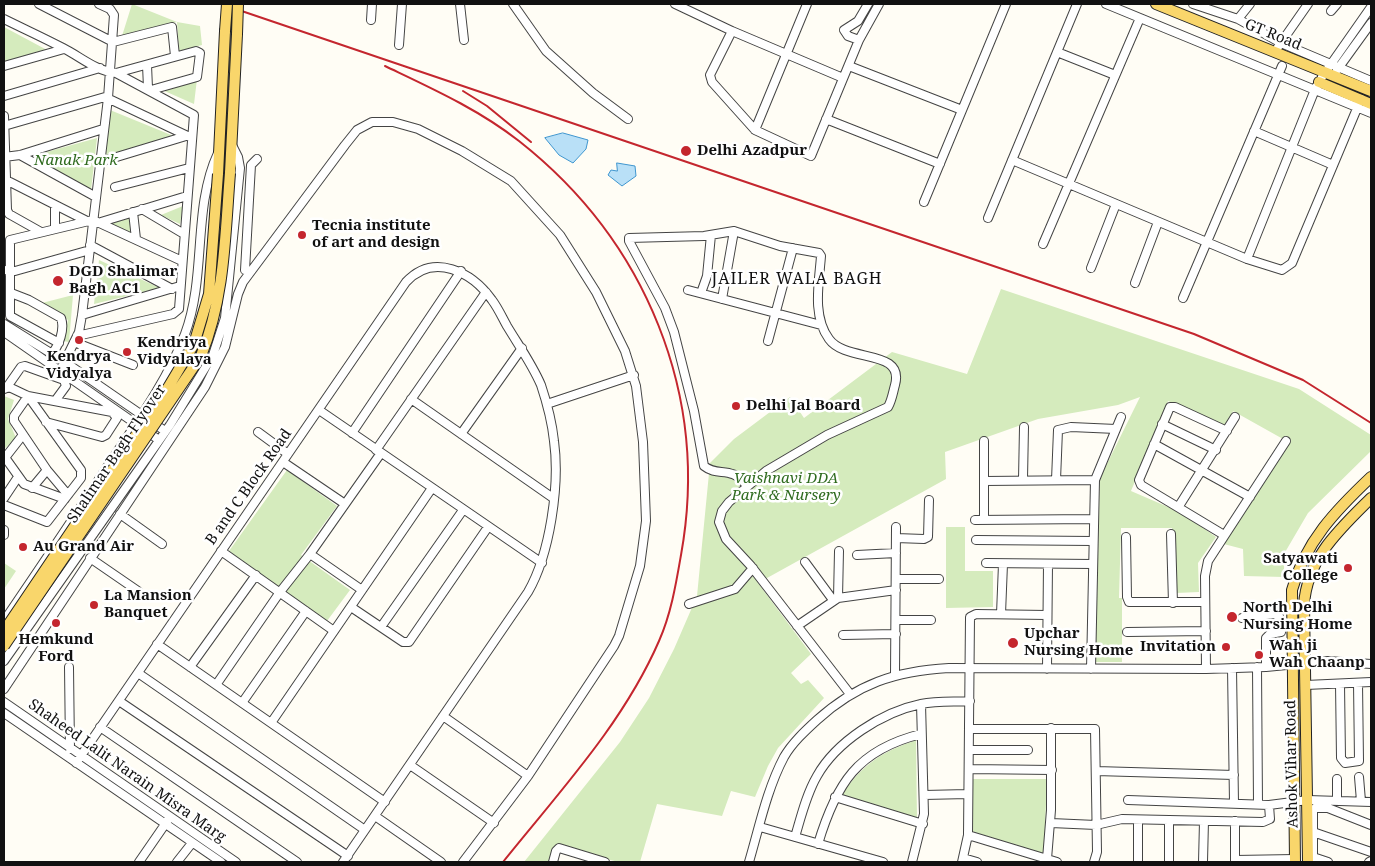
<!DOCTYPE html>
<style>
body{margin:0}
#map{position:relative;width:1375px;height:866px;overflow:hidden;background:#fffdf5;font-family:"Noto Serif",serif}
canvas{display:block}
.frame{position:absolute;inset:0;border:5px solid #111;pointer-events:none}
</style>
<div id="map">
<canvas width="1375" height="866"></canvas>
<div class="frame"></div>
</div>
<script>
const context = document.querySelector('canvas').getContext('2d');
context.lineJoin = 'round';
function paint(path, color) {
  context.fillStyle = color;
  context.fill(path, 'evenodd');
}
function trace(path, color, width, dash) {
  context.strokeStyle = color;
  context.lineWidth = width;
  context.lineCap = dash ? 'butt' : 'round';
  context.setLineDash(dash || []);
  context.stroke(path);
}
function label(font, color, halo, rows, align = 'center') {
  context.font = font + ' "Noto Serif",serif';
  context.lineWidth = 5;
  context.setLineDash([]);
  context.textBaseline = 'middle';
  context.strokeStyle = halo;
  context.fillStyle = color;
  for (const [text, x, y, turn = 0] of rows) {
    context.save();
    context.translate(x, y);
    context.rotate((+turn || 0) * Math.PI / 180);
    context.textAlign = isNaN(turn) ? turn : align;
    if (halo) context.strokeText(text, 0, 0);
    context.fillText(text, 0, 0);
    context.restore();
  }
}
paint(new Path2D(`
 M132 4 177 22 200 26 202 45 179 51 177 22 122 36Z
 M4 27 47 50 5 62Z
 M197 79 194 104 160 89Z
 M110 110 176 137 105 158Z
 M97 138 91 190 32 156Z
 M183 206 180 224 161 215Z
 M133 217 132 233 110 224Z
 M99 260 160 288 94 304Z
 M1001 289 1299 389 1371 435V451L1308 513 1284 554V577L1244 576 1243 549 1216 542 1283 439 1233 411 1225 427 1168 401 1131 491 1182 513 1216 537 1198 563 1199 592 1176 593 1172 528H1121L1119 598H1122V662H1094V598H1097L1100 478 1140 397 1118 405 1038 419 945 452 946 479 758 583 811 654 791 673 801 684 808 680 824 698 778 748 768 766 755 797 731 791 722 816 657 804 640 862H619L560 848 555 862H524L620 742 649 698 674 649 697 596 710 463 734 439 790 397 804 418 892 352 967 374Z
 M73 295 69 342 63 341 68 320 42 303Z
 M4 396 14 400 8 419 16 438 4 449Z
 M287 470 337 506 301 555 350 590 327 621 229 551Z
 M946 527H965V571H993V607L946 608Z
 M4 563 16 571 4 589Z
 M916 740 917 819 842 795C862 764 882 752 916 740Z
 M971 779H1047L1044 854 971 831Z`), '#d5ebbd');
const water = new Path2D(`
 M563 133 588 140 586 149 573 163 559 155 545 138Z
 M617 163 635 166 636 176 622 186 608 175 611 170 617 171Z`);
paint(water, '#b9e0f7');
trace(water, '#3f96cf', 1);
const minor = new Path2D(`
 M39 4 113 42 172 27 175 56
 M460 4 464 40
 M513 4 546 51 593 93 628 119
 M675 4 732 31 843 78
 M1106 4 1371 113
 M1193 4 1238 19 1281 43 1371 81
 M1331 11 1337 4
 M4 19C24 29 44 38 63 48 81 57 96 71 116 73L196 51 200 53 197 77 151 90
 M1238 19 1250 4
 M371 20 372 4
 M732 31 710 75 712 82 755 130 811 156 859 40 879 4
 M859 40 848 36 844 30 858 21 868 4
 M399 45 402 4
 M1278 47 1308 4
 M1057 52 1115 75
 M147 65 148 88
 M4 66 64 49
 M849 66 962 110
 M1337 70 1371 23
 M1322 77 1371 7
 M4 96 100 68
 M4 116 7 210 9 214 41 232
 M826 119 940 164
 M4 126 105 97 192 138
 M755 130 807 4
 M1254 131 1333 165
 M20 155 96 197
 M4 157 20 155 103 129
 M1012 160 1247 259 1282 270 1292 263 1361 99
 M100 162 186 136
 M4 181 10 182 87 221
 M115 187 189 168
 M924 202 1006 4
 M142 209 184 234
 M133 212 136 239
 M988 218 1077 4
 M101 222 187 196
 M55 229V205
 M1043 244 1140 18
 M90 245 172 289
 M1247 259 1316 87
 M1091 268 1116 204
 M4 270 15 271 90 250
 M245 270 251 165 257 159
 M1135 283 1158 222
 M688 290 821 325
 M11 293 29 300 61 318C65 329 59 346 52 353
 M701 293 707 276 711 235
 M1183 298 1282 66
 M722 299 734 231
 M82 315 180 286
 M4 324 65 362 165 431
 M4 332 159 440
 M77 336 173 314 179 309 194 115 116 73
 M768 341 793 248
 M74 342 133 365
 M59 343 10 316V240L93 220 182 261
 M61 369 79 332 82 315 108 98 114 15 110 9 99 4
 M7 387 21 367 25 366 64 380 66 386 55 401
 M4 389 9 387 28 396 112 412 117 418 106 435 102 437 46 422
 M411 399 553 498
 M547 404 634 375
 M319 410 542 563
 M1162 424 1216 450
 M258 432 288 454
 M352 433 461 271
 M461 434 522 348
 M1154 444 1250 497
 M376 450 486 292
 M4 456 24 484 65 499
 M4 459 22 436
 M283 462 345 504
 M1023 479 1024 427
 M1056 480 1058 430 1071 427 1116 429
 M984 481 1095 480
 M747 486C730 464 719 478 704 466L694 411 674 332 665 308 629 241V238L704 236 734 231 780 246 819 253 821 256C819 283 812 316 829 339 846 363 905 348 895 385 893 392 892 400 888 407L827 435 766 471 729 502 722 511 719 522 726 539 751 566 850 694
 M32 488 47 470
 M4 498 18 477
 M4 505 47 522 81 478V470L28 396 14 416V421L47 470 68 495
 M1179 506 1235 417
 M120 514 162 544
 M975 520 1093 519
 M984 520V441
 M4 530V535
 M1171 534 1173 603
 M1224 535 1141 485 1139 480 1170 407H1175L1227 431
 M1126 537 1127 597 1129 602H1205
 M896 538 924 539 928 537 929 500
 M976 540 1093 541
 M221 551 334 631
 M857 555 896 553
 M90 558 138 591
 M805 562 833 600
 M986 563 1093 564
 M896 579H939
 M362 590 310 554 381 453
 M838 598 839 551
 M689 604 735 589 753 568
 M351 607 403 642H409L488 527
 M1001 614 1003 564
 M1242 618 1273 614 1279 616 1281 632 1270 634 1266 638V667
 M896 620H931
 M4 621C40 568 76 515 111 461 138 421 168 379 185 334 207 275 192 209 218 153
 M797 626 838 598 896 590
 M381 627 463 510
 M1127 632 1206 631
 M843 635 896 634
 M157 644 385 802
 M4 661 170 425 213 355 225 318 240 168 238 157 232 145
 M69 667 70 749
 M190 667 256 575
 M1257 667 1258 804
 M1232 668 1234 803
 M1047 669 1048 564
 M1091 669 1095 480 1121 417
 M1206 669 1205 576 1208 561 1286 441
 M138 673 365 830
 M895 675 896 527
 M1340 684 1341 758 1345 763 1359 761 1358 683
 M216 685 280 592 310 554
 M1306 685 1371 682
 M4 689 205 387 225 347 238 294 243 282 345 145 357 130 372 122H393L418 129 462 151 511 181 560 235 596 292 625 351 636 386 643 442 646 521 640 566 619 636 614 646 528 776 463 862
 M119 701 348 856
 M4 702 236 862
 M242 703 306 611
 M4 713 221 862
 M443 716 528 776
 M271 723 432 488
 M100 727 297 862
 M969 729H1095L1097 852 1094 862
 M969 750H1028
 M76 763 406 282C434 252 472 272 492 300 498 308 502 317 507 326 519 346 532 364 541 385 547 403 552 422 554 441 560 485 550 554 528 592L343 862
 M410 765 494 823
 M969 769 1052 770
 M1096 771 1234 775
 M1359 777 1361 801
 M1337 779V800
 M924 795 968 794
 M835 797 923 824
 M1128 800 1269 805 1308 800 1371 802
 M375 816 441 862
 M1138 820V862
 M1235 821V862
 M1051 823 1096 825 1122 819 1263 822 1270 819 1269 805
 M760 827 883 862
 M1313 832 1371 852
 M968 835 1057 862
 M795 837C801 817 806 795 817 776 836 742 882 712 921 704 937 701 954 702 970 701
 M818 844C836 784 857 750 921 734
 M1313 857 1328 862
 M963 858 977 862
 M1047 859 1051 810V728
 M1235 860 1295 859
 M139 862 168 820
 M177 862 192 843
 M553 862 556 851 559 848 605 862
 M749 862C759 828 767 789 784 757 792 743 805 731 817 720 857 684 895 671 949 668L1206 669 1266 667 1328 661 1371 664
 M912 862 924 814 921 704
 M962 862 968 835 970 617 976 614 1047 615
 M1169 862V820
 M1203 862 1204 821
 M1313 862V811L1315 808H1328L1371 825
 M1369 862 1371 861`);
const major = new Path2D(`
 M1156 4 1371 91
 M1319 82 1371 104
 M230 173 237 34
 M218 174 225 31
 M1295 862 1292 590C1305 542 1336 510 1371 477
 M1308 862 1304 605C1307 558 1340 529 1371 498`);
trace(minor, '#444', 10);
trace(major, '#222', 12);
trace(minor, '#fff', 8);
trace(major, '#f9d66b', 10);
trace(new Path2D(`
 M221 4 1194 334 1303 380 1371 423
 M385 66C431 88 478 109 519 141 646 241 710 395 681 555 676 584 671 614 659 641 623 724 559 792 503 862
 M463 91 487 106 531 142`), '#c4262e', 2);
const majorBridge = new Path2D(`
 M225 31 227 4
 M237 34 238 4
 M4 631 169 386 194 344 209 294 218 174
 M4 646 201 356C225 297 225 235 230 173`);
trace(majorBridge, '#222', 12, []);
trace(majorBridge, '#f9d66b', 10);
for (const [x, y, r, color] of [
 [686,151,6,"#c4262e"],
 [302,235,5,"#c4262e"],
 [58,281,6,"#c4262e"],
 [79,340,5,"#c4262e"],
 [127,352,5,"#c4262e"],
 [736,406,5,"#c4262e"],
 [23,547,5,"#c4262e"],
 [1348,568,5,"#c4262e"],
 [94,605,5,"#c4262e"],
 [1232,617,6,"#c4262e"],
 [56,623,5,"#c4262e"],
 [1013,643,6,"#c4262e"],
 [1226,647,5,"#c4262e"],
 [1259,655,5,"#c4262e"]
]) {
  const dot = new Path2D();
  dot.arc(x, y, r, 0, 2 * Math.PI);
  context.fillStyle = color;
  context.fill(dot);
  trace(dot, '#fff', 2);
}
label('15px', '#111', '#fff', [
 ["GT Road",1273,35,22],
 ["Shalimar Bagh Flyover",117,454,-56],
 ["B and C Block Road",249,487,-55],
 ["Ashok Vihar Road",1292,764,-91],
 ["Shaheed Lalit Narain Misra Marg",127,771,35]
]);
label('bold 15px', '#111', '#fff', [
 ["Delhi Azadpur",697,151],
 ["Tecnia institute",312,226],
 ["of art and design",312,243],
 ["DGD Shalimar",69,272],
 ["Bagh AC1",69,289],
 ["Kendriya",137,343],
 ["Vidyalaya",137,360],
 ["Kendrya",79,357,"center"],
 ["Vidyalya",79,374,"center"],
 ["Delhi Jal Board",746,406],
 ["Au Grand Air",33,547],
 ["Satyawati",1338,559,"right"],
 ["College",1338,576,"right"],
 ["La Mansion",104,596],
 ["Banquet",104,613],
 ["North Delhi",1243,608],
 ["Nursing Home",1243,625],
 ["Upchar",1024,634],
 ["Nursing Home",1024,651],
 ["Hemkund",56,640,"center"],
 ["Ford",56,657,"center"],
 ["Wah ji",1269,646],
 ["Wah Chaanp",1269,663],
 ["Invitation",1216,647,"right"]
], 'left');
label('italic 15px', '#2f6b1f', '#fff', [
 ["Nanak Park",76,161],
 ["Vaishnavi DDA",786,479],
 ["Park & Nursery",786,496]
]);
context.letterSpacing = '1px';
label('16px', '#111', '#fff', [
 ["JAILER WALA BAGH",797,279]
]);
context.letterSpacing = '0px';
</script>
